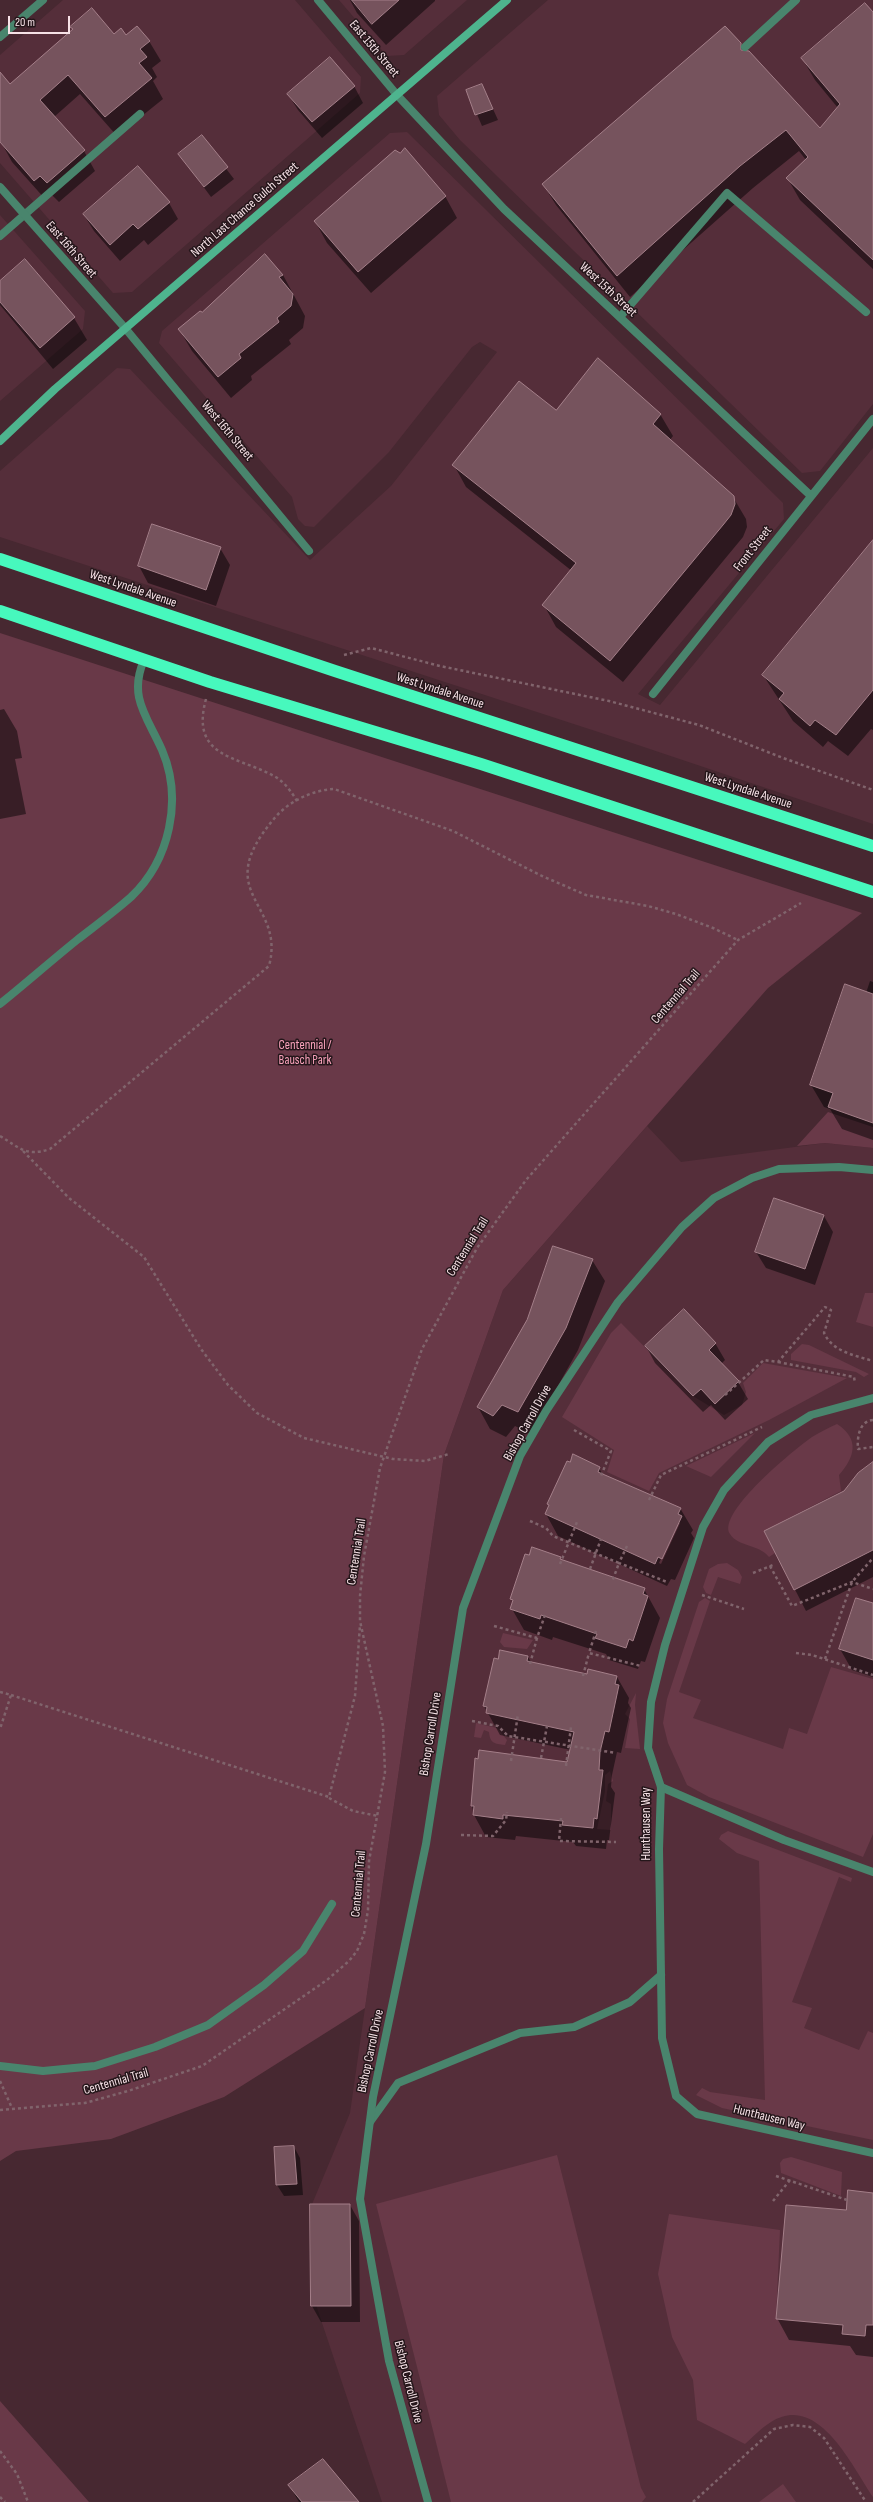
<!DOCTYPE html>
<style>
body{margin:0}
#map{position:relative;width:873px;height:2502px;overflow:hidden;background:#472831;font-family:"Sofia Sans Condensed",sans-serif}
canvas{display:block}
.scale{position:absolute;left:8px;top:16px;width:62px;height:18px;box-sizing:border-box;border:2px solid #f7e2e7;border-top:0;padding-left:5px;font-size:12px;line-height:14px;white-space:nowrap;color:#f7e2e7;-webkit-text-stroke:3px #24161a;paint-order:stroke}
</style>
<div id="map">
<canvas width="873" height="2502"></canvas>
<div class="scale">20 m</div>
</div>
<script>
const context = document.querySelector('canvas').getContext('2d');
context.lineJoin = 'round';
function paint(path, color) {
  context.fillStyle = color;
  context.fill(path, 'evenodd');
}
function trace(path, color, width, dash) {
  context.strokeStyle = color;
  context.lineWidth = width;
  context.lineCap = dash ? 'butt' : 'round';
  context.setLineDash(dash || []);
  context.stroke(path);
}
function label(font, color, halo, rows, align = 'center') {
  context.font = font + ' "Sofia Sans Condensed",sans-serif';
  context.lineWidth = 3;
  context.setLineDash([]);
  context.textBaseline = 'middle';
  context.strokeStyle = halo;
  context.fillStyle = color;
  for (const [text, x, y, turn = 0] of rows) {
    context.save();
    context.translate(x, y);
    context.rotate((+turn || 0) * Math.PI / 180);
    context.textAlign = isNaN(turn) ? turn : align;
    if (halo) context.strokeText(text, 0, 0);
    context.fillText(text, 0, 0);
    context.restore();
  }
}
paint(new Path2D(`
 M63 0H295L361 77 360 93 132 292 113 293 0 163V55Z
 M339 0H467L404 55 387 56Z
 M548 0H873V404L820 471 802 473 460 140 439 115 437 96Z
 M407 132 783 503 784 519 638 694 660 705 873 448V824L629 742 0 537V471L117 368 130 369 310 560 391 486 497 352 480 342 472 347 389 452 314 527 305 526 298 519 292 497 159 343 162 331 390 133Z
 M0 215 85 311 83 329 0 401Z
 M647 1126 681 1162 825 1143 873 1148V2502H382L314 2299 310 2209 350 2113 444 1455 503 1290Z`), '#552e3a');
paint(new Path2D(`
 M0 633 862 913 768 988 503 1290 444 1455 365 2008 224 2097 111 2139 16 2151 0 2161Z
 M828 1112 873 1127V1148L825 1143 797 1146Z
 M865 1293H873V1327L856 1322Z
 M621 1323 693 1396 724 1415 742 1405 746 1392 743 1383 763 1363 847 1378 769 1420 659 1473 649 1491 607 1472 614 1450 562 1417 611 1333Z
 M802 1344 809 1345 869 1374 864 1377 856 1372 791 1360V1354Z
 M837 1424C860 1439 855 1457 839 1475L841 1491 764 1531 775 1553 769 1557C759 1544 738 1547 730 1534 716 1513 796 1448 812 1437 820 1432 828 1428 837 1424Z
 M755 1433 711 1477 686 1466Z
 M727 1563 738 1570 742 1577 740 1584 718 1577 711 1595 706 1593 703 1587 709 1569 718 1564Z
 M705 1598 710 1601 679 1692 701 1700 693 1718 783 1749 789 1728 807 1734 831 1667 873 1679V1834L863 1857 709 1797 687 1785 668 1743 663 1723 667 1699 699 1602Z
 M503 1633 533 1640 527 1649 504 1647 500 1642Z
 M636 1693 635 1705 640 1749 625 1748 630 1719 625 1714Z
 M476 1723 497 1728 507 1740 505 1745C494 1744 490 1743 489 1732L484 1730 481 1738 474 1737Z
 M610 1771 613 1781 608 1784 606 1801 611 1804V1830L597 1829 605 1791V1775Z
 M728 1831 852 1878 851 1882 839 1877 792 2002 812 2008 804 2028 859 2050 868 2031 873 2033V2140L722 2108 696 2095 702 2088 710 2092 765 2100 759 1861 737 1853 719 1839 721 1835Z
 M557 2155 641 2488 646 2497 642 2502H451L376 2204Z
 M791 2157 842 2172 841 2196 781 2173 780 2163 783 2159Z
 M669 2214 780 2230 776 2319 843 2325 842 2334 865 2336 866 2325H873V2497C852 2466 818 2392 771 2422 761 2428 753 2437 745 2444L697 2420 693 2380 672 2337 658 2274Z
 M0 2401 89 2502H0Z
 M783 2484 796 2502H759Z`), '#693948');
paint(new Path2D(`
 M350 0H435V1L386 45 357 13Z
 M873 14V269L800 200 788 179 806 160 799 151 753 188 630 297 556 205 543 184 740 44 745 52 820 130 838 108 815 80 802 58Z
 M72 27 149 41 161 61 152 68 157 77 153 81 163 99 117 136 80 94 54 117 84 151 95 171 59 202 52 195 46 200 12 162 0 140V83L10 85 73 30Z
 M482 85 498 120 482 126 467 91Z
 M354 86 363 103 322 138 298 110 288 94Z
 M201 136 234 179 211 197 179 154Z
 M445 196 457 218 371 293 327 243 315 221Z
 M169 203 178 219 148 245 144 240 120 261 94 231 84 215Z
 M25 261 74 318 87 340 53 369 0 305V282Z
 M283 275 305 316 303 328 289 340 291 344 251 376 252 380 231 398 192 351 179 329 202 313Z
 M557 412 660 414 673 436 669 441 733 497 746 519 747 527 743 537 623 682 556 627 544 605 572 571 466 487 454 465Z
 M873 542V730L871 729 848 756 828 741 823 747 793 721 763 675Z
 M220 548 230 565 216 606 148 583 139 566Z
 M4 709 17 731 22 758 15 759 26 814 0 819V710Z
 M870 981 873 982V1140L842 1129 830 1109 824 1107 811 1085 866 993Z
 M824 1216 833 1232 815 1285 766 1268 756 1252Z
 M592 1260 605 1281 578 1350 531 1434 515 1426 506 1437 490 1429 478 1407Z
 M715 1343 725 1360 721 1364 738 1382 748 1399 725 1420 711 1405 703 1412 655 1363 646 1346Z
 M873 1465V1577L806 1611 765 1531 845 1492 849 1484 866 1468Z
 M599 1468 603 1475 680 1508 693 1530 691 1533 694 1538 675 1580 671 1579 667 1586 558 1536 546 1514 549 1507 548 1504ZM678 1523H680L661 1564 659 1563Z
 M560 1558 562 1561 644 1589 660 1618 645 1662 641 1661 638 1669 609 1660 606 1654 553 1637 552 1640 524 1630 512 1609 514 1603 511 1599Z
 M873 1604V1677L852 1670 840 1649Z
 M528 1657 531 1662 587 1675 617 1677 629 1698 628 1703 631 1708 621 1753 617 1752 612 1775 611 1787 615 1793 609 1840H607L606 1849 576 1846 573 1842 516 1836 515 1840 486 1837 474 1815 472 1806 568 1763 571 1750 500 1735 484 1706 498 1660Z
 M294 2147 300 2158 303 2195 284 2196 277 2185Z
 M873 2194V2357L856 2355 850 2346 789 2340 777 2318Z
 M350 2205 359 2221 360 2322H321L312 2306Z
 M289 2485 357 2502H299Z`), '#0007');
const building = new Path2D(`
 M352 0H399L372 24Z
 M865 3 873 12V260L786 178 808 157 786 130 740 166 617 276 542 184 725 26 741 43V50L749 51 820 128 840 104 801 58Z
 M92 8 114 34 121 28 126 35 137 26 150 41 140 49 147 57 139 63 152 78 105 117 68 75 40 100 85 150 47 183 40 176 34 181 0 142V72L10 84 73 29 70 27Z
 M330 57 355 86 312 122 287 94Z
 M482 84 493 109 475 115 466 90Z
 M202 135 228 167 204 187 178 154Z
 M405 148 446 196 358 272 314 221 395 150 400 153Z
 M138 166 170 202 138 229 133 224 110 245 83 214Z
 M265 254 283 275 279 277 293 294 291 306 277 318 279 322 239 354 241 358 218 377 178 329 200 311 202 312Z
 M25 259 75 317 40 348 0 302V281Z
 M598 358 661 414 653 424 734 496 735 504 731 515 723 525 610 661 542 605 576 563 452 465 519 381 556 410Z
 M152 524 221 547 206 590 138 566Z
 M873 540V690L836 735 815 720 810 726 779 699 784 693 762 675Z
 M845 984 873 994V1123L828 1107 833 1093 810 1085Z
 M774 1198 824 1215 805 1269 755 1252Z
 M553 1246 593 1259 566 1328 518 1412 502 1405 493 1416 477 1407 527 1320Z
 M684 1309 716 1343 709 1350 739 1381 715 1404 701 1389 693 1396 645 1346Z
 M573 1454 600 1467 598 1472 681 1508 678 1514 682 1516 662 1559 658 1557 655 1564 545 1514 549 1505 547 1504 567 1461 570 1462Z
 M873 1462V1550L794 1590 764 1531 844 1491 858 1473Z
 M532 1547 561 1557 560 1559 645 1588 643 1594 648 1596 633 1641 629 1639 626 1648 595 1638 597 1634 541 1615 540 1619 510 1609 513 1600 510 1599 525 1554 529 1555Z
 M856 1598 873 1603V1660L839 1649Z
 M500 1650 528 1656 527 1661 587 1674 588 1669 617 1676 615 1684 619 1685 609 1732 605 1731 600 1752 599 1770H603L597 1819 594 1818 593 1828 562 1825 563 1821 503 1815V1819L473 1815 474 1806H471L475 1758 478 1759 479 1750 567 1762 574 1732 486 1713 487 1707 483 1706 494 1658 498 1659Z
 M294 2146 297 2184 276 2185 274 2147Z
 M848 2190 873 2193V2325H866L865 2336 842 2334 843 2325 776 2319 786 2205 846 2210Z
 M310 2204H350L351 2306H311Z
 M323 2459 359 2502H302L288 2485Z`);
paint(building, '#76535d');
trace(building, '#a47f89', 1);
trace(new Path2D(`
 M344 655 371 648 440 666 609 701 699 725 783 758 873 790
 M206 699C190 757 236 756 272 775 283 780 291 791 297 801
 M0 1136C20 1148 26 1157 50 1149L269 966C286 902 210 895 273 820 287 802 312 790 334 789L453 831 542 876 586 895 648 906 676 914 713 928 738 940
 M23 1151 69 1198 144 1257 201 1349 228 1385 257 1413 304 1438 393 1459 425 1461 449 1454
 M778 1362 854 1377 855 1383
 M725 1395 764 1360 778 1362 825 1307 831 1310 824 1333C833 1352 854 1355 873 1361
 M873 1420C859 1421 857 1438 858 1449L873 1447
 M574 1430 611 1451 601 1476
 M649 1500 661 1475 762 1427
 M530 1521 546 1528 553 1536 619 1563 612 1582
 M627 1546 619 1563 667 1582
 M560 1564 577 1522
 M770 1566 792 1606 852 1582 873 1589
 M590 1569 601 1539
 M753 1573 773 1565
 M702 1595 744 1609
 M494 1626 537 1638 545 1615
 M596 1631 589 1653 641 1666
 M796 1653 812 1655 873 1675
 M825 1659 852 1582 873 1558
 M530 1664 537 1638
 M583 1676 589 1653
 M0 1692 11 1695 0 1729
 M11 1695 329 1797 355 1696 360 1625
 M472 1721 498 1726 508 1736 616 1753
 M541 1758 547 1726
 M511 1761 518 1714
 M566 1766 571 1727
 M329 1798 353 1811 378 1816
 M561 1818 559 1841 616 1842
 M461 1835 493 1836 506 1820 507 1812
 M0 2081 12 2108
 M0 2110 85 2103 128 2091 202 2066 327 1980 349 1961 357 1951 364 1934 368 1910 369 1861 385 1772 383 1726 360 1621V1596L364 1556 380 1468 422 1349 477 1248 526 1180 738 940 801 903
 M776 2176 847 2200
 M773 2201 790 2180
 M0 2451 17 2474 28 2502
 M0 2497 5 2502
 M693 2502 774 2429 793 2425 810 2427 824 2438 866 2502`), '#80646c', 2.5, [3, 3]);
trace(new Path2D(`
 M745 47 796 0
 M0 236 140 114
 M620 317 727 193 866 312
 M0 1004C26 983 51 961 77 940 95 926 114 912 131 897 170 860 183 799 162 750 147 716 128 697 144 660
 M661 1787 784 1840 873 1872
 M0 2066 43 2071 95 2066 155 2047 208 2025 264 1985 303 1951 332 1904
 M370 2122 398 2083 520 2033 574 2027 630 2002 661 1975`), '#49856d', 8);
trace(new Path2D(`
 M318 0 397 95 504 209 810 495
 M0 37 43 0
 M0 187 125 328 309 551
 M653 694 873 419
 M873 1398 811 1415 768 1442 724 1490 703 1527 665 1645 651 1702 648 1748 661 1787 659 1849 662 2038 676 2096 697 2114 873 2153
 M428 2502 389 2361 360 2199 373 2097 426 1844 463 1608 520 1456 546 1411 618 1302 682 1227 714 1198 752 1178 779 1169 839 1167 873 1170`), '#49856d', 8);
trace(new Path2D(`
 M0 441 55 389 507 0`), '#4eb48e', 8);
trace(new Path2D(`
 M0 559 335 671 873 846
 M0 611 210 682 481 764 873 892`), '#47f8bd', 12);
label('13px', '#f7e2e7', '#24161a', [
 ["East 15th Street",374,49,50],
 ["North Last Chance Gulch Street",245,210,-41],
 ["East 16th Street",71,250,49],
 ["West 15th Street",608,290,43],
 ["West 16th Street",227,431,50],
 ["Front Street",753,549,-52],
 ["West Lyndale Avenue",133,589,19],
 ["West Lyndale Avenue",440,691,18],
 ["West Lyndale Avenue",748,791,18],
 ["Centennial Trail",676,997,-49],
 ["Centennial Trail",468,1247,-58],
 ["Bishop Carroll Drive",528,1423,-61],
 ["Centennial Trail",357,1552,-81],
 ["Bishop Carroll Drive",431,1734,-81],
 ["Hunthausen Way",647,1824,-90],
 ["Centennial Trail",359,1884,-85],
 ["Bishop Carroll Drive",371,2051,-78],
 ["Centennial Trail",116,2082,-16],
 ["Hunthausen Way",769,2118,14],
 ["Bishop Carroll Drive",408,2382,76]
]);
label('13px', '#faa3bc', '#24161a', [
 ["Centennial /",305,1046],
 ["Bausch Park",305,1061]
]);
</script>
